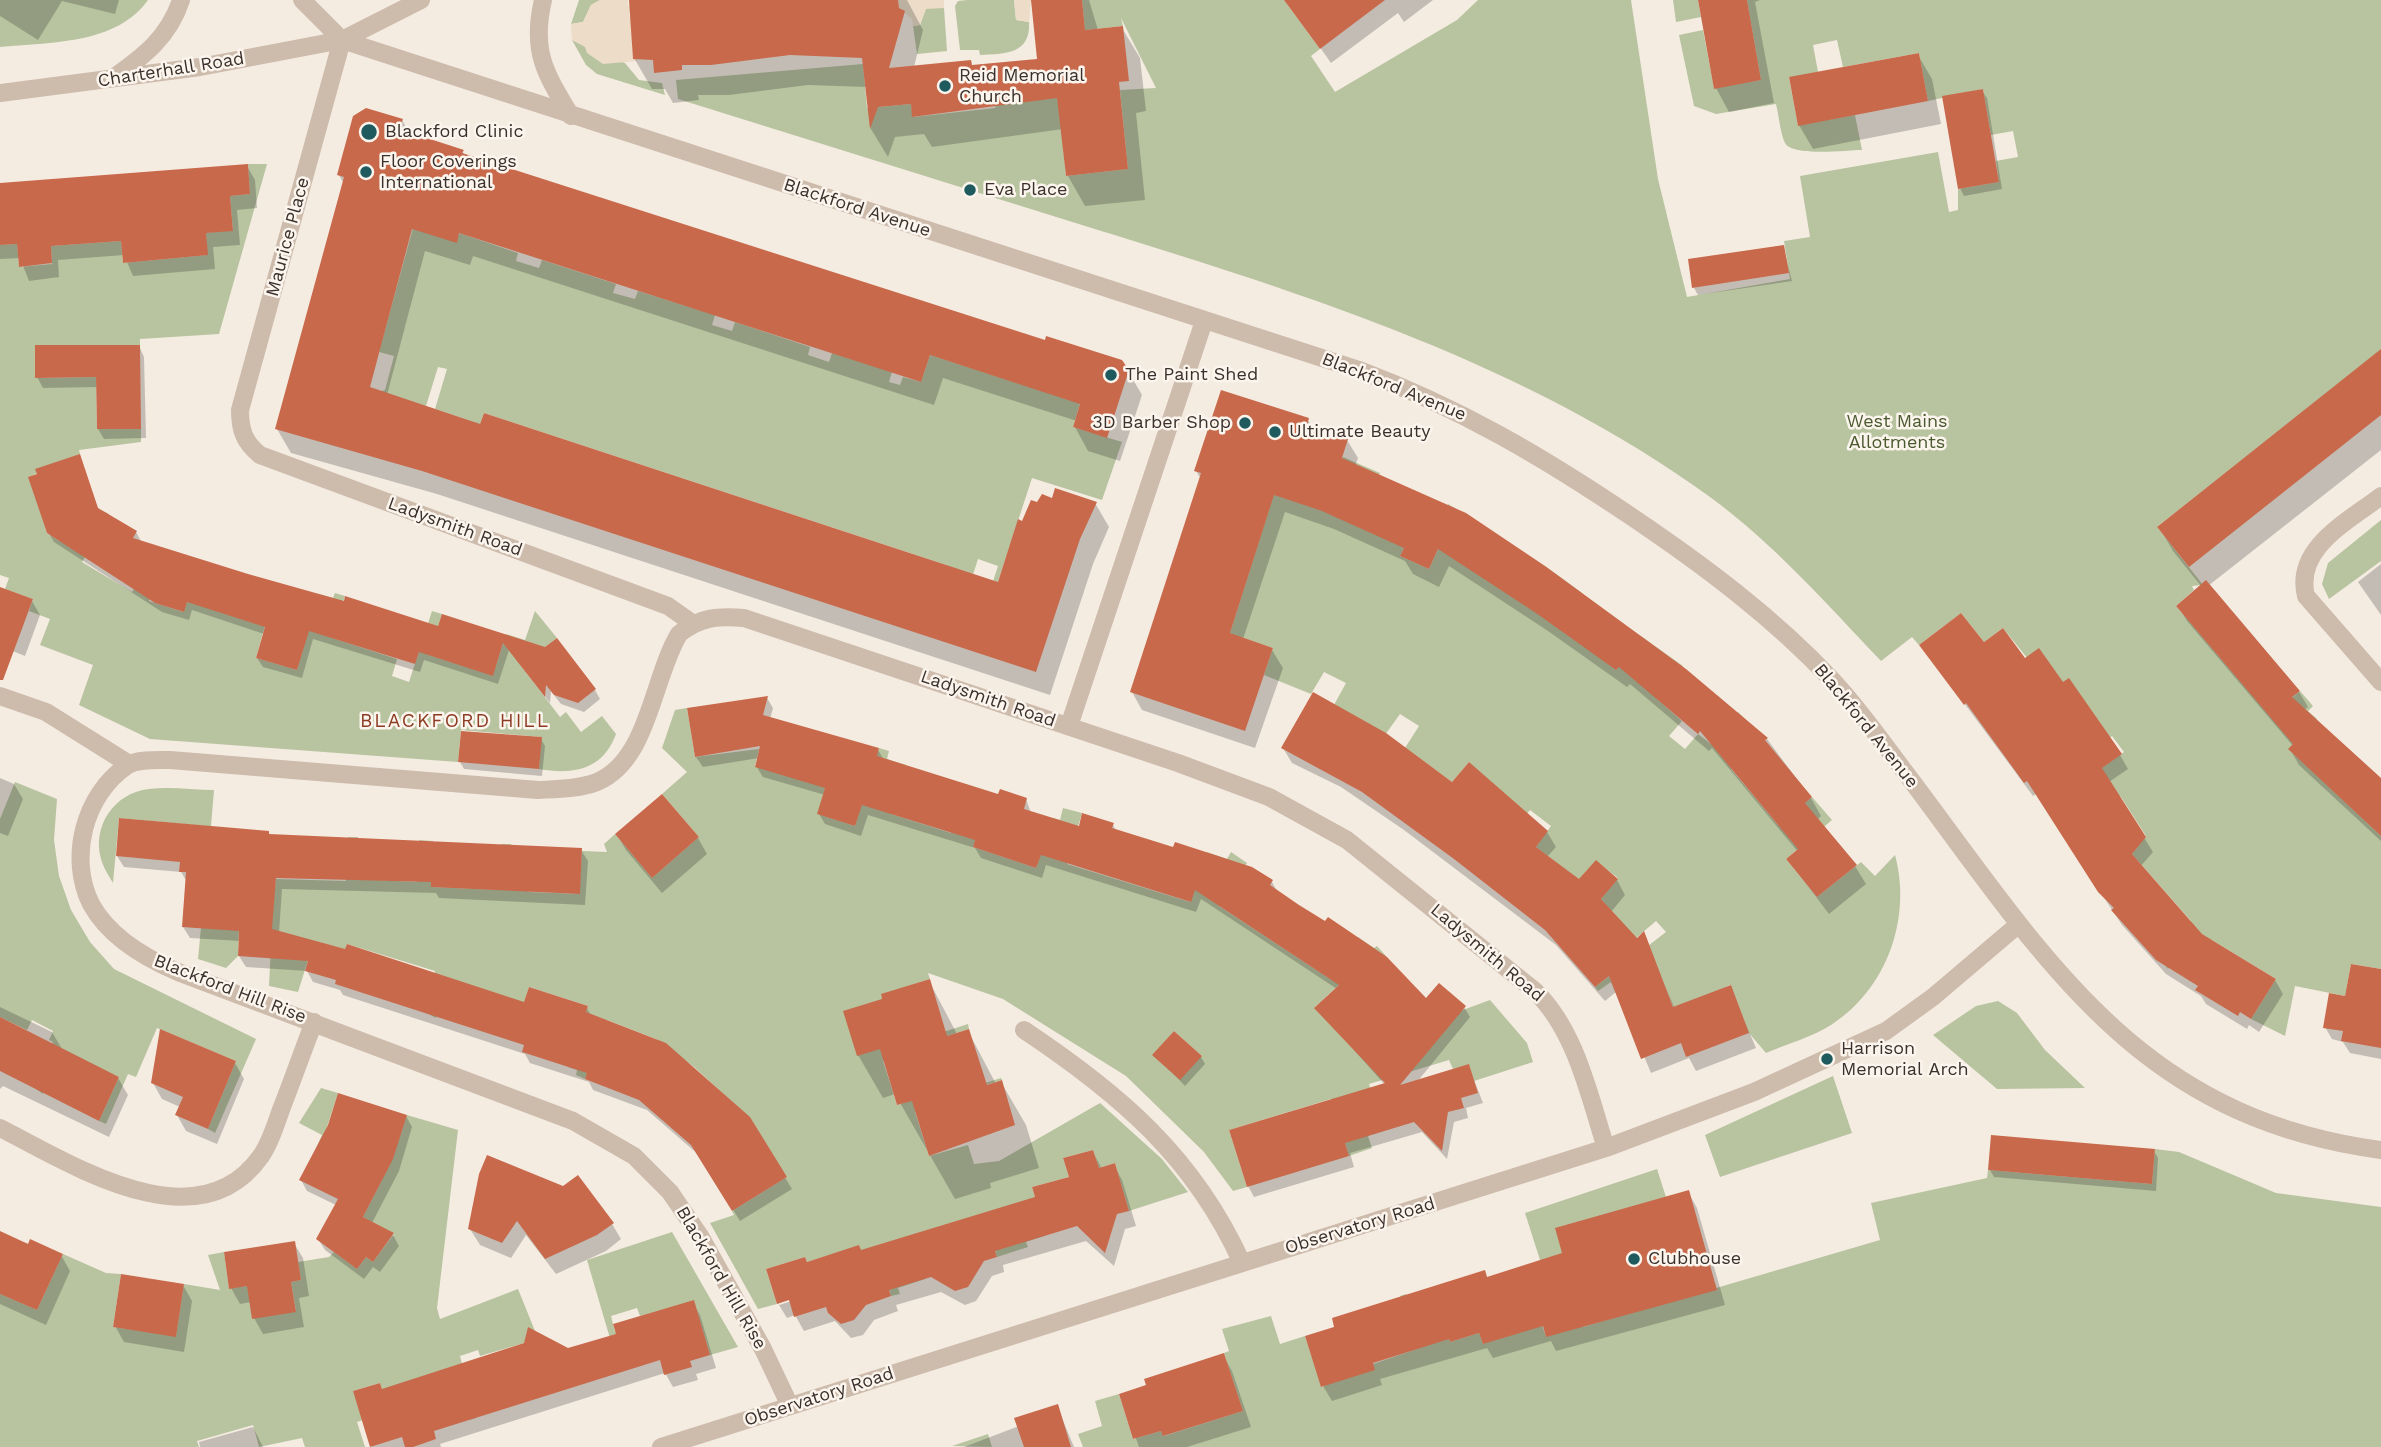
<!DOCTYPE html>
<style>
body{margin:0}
canvas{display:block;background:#f4ebe1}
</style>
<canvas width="2381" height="1447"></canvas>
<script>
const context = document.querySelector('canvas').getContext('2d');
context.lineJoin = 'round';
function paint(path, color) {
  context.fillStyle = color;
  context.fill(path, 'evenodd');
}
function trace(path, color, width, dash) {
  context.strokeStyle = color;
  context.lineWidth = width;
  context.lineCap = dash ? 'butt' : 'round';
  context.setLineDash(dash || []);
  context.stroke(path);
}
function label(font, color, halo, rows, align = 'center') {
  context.font = font + ' "Work Sans",sans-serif';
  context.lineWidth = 5;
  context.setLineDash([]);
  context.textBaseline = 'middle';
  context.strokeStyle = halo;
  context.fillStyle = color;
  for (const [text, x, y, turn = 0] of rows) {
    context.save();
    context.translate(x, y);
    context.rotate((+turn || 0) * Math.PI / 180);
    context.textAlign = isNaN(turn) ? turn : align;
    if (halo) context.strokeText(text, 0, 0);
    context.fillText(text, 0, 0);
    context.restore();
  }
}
paint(new Path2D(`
 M0 0H148C116 45 50 42 0 47Z
 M579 0H600L591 5 583 22 571 24Z
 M967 0H1014L1016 20 1029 22C1031 54 1005 54 980 55L979 50H960L955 6 958 1Z
 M1082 0H1292L1287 4 1320 49 1311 56 1335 92 1457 20 1478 0H1631L1658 179 1687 297 1790 279 1784 241 1810 237 1800 176 1938 152 1949 212 1958 210V189L1999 182 1996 161 2018 157 2013 131 1991 135 1983 89 1928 101 1919 53 1843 67 1837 40 1813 45 1818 72 1789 78 1798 125 1855 115 1862 150C1847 150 1793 157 1785 143 1780 132 1779 116 1776 104L1716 114 1694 106 1679 35 1703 30 1714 88 1761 80 1747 0H2381V350L2157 527 2203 585 2192 586 2194 590 2176 606 2270 716 2300 691 2313 706 2308 711 2317 719 2289 749 2381 836V969L2351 964 2345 996 2295 986 2285 1036 2251 1019 2276 979 2212 940H2187L2168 969 2155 953 2191 921 2132 854 2146 836 2121 797 2089 777 2124 752 2112 736 2093 750 2053 690 2003 628 1984 642 1961 613 1919 645 1912 637 1881 661C1827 604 1773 543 1710 497 1529 365 1309 295 1098 230 958 186 818 143 678 99L676 80 863 64 867 108 911 104 913 117 995 108 996 105 1058 97 1066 176 1128 169 1120 90 1156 88 1121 18 1123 26 1085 30Z
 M1673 0H1698L1701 17 1676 22Z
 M926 8H944L947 51 917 54 913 26 920 25Z
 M572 40 625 63 639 80 662 83 665 95 597 74 586 65Z
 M248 164H267L219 334 140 339V345H35V378L96 377 97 429H141V442L79 450 80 454 29 477 35 496 48 508 40 511 47 533 59 541 81 534 103 511 109 514 82 562 132 592 158 547 165 548 149 601 183 612 187 602 266 622 256 658 297 670 319 594 333 598 335 593 345 596 332 638 397 659 392 676 409 682 432 611 442 614 429 655 493 675 506 634 525 640 535 611 557 638 521 666 560 717 566 712 581 732 602 716 616 734C603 770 573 775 539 769L541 737 461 730 458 762 150 739 79 705 93 665 40 645 50 619 29 611 33 599 5 589 9 578 0 575V245L17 244 19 267 52 264 51 246 121 241 123 263 207 255 206 233 233 230 230 196 250 194Z
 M416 217 456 242 459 233 518 253 516 261 539 268 542 260 616 284 613 293 635 299 638 291 715 315 712 325 732 331 735 322 810 347 808 355 829 362 832 353 892 372 889 382 900 385 903 377 921 382 930 355 1080 403 1073 427 1122 442 1102 500 1032 478 998 582 989 594 998 566 978 559 969 587 946 565 913 554 484 413 480 424 435 409 447 369 438 367 426 406 379 392 385 390 394 356 379 352Z
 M1343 457 1380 473 1374 487 1410 536 1400 556 1429 569 1443 538 1434 533 1448 504 1482 524 1521 602 1545 566 1582 593 1616 670 1641 636 1683 666 1656 698 1682 721 1669 736 1685 749 1698 734 1711 744 1738 712 1752 726 1746 756 1731 769 1778 825 1812 797 1832 820 1786 859 1817 897 1861 862 1875 876 1895 855C1912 918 1887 989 1831 1025 1812 1037 1787 1044 1766 1053L1749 1033 1730 985 1675 1011 1661 976 1619 1001 1611 982 1598 991 1595 987 1666 932 1656 921 1636 938 1601 899 1618 878 1596 861 1579 880 1536 847 1551 826 1530 810 1515 830 1469 762 1452 782 1405 748 1419 726 1400 714 1385 735 1334 705 1346 683 1324 672 1311 694 1264 675 1273 648 1188 619 1230 633 1273 497V479L1325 511Z
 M2381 520V561L2329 599 2322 584 2328 563Z
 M687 708 695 757 759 749 755 766 826 785 818 814 855 826 879 748 889 751 887 759 906 765 891 814 951 833 966 784 990 797 973 847 1036 868 1053 818 1060 820 1063 808 1082 813 1067 864 1190 902 1207 852 1227 859 1231 852 1247 863 1219 906 1330 979 1358 937 1374 948 1377 946 1386 956 1365 975 1357 968 1315 1007 1354 1050 1490 1000 1527 1043 1533 1062 1474 1081 1469 1065 1453 1069 1449 1060 1369 1084 1383 1131 1368 1136 1372 1148 1349 1156 1331 1099 1229 1130 1247 1187 1233 1191 1204 1152 1126 1076 1003 999 928 973 930 979 881 995 897 1047 968 1024 969 1029 921 1044 922 1049 883 1061 897 1105 936 1093 938 1098 1001 1078 1002 1080 953 1095 915 1112 929 1156 968 1145 974 1164 999 1161 1100 1103 1162 1159 1188 1192 1129 1211 1115 1163 1099 1168 1093 1150 1063 1158 1069 1177 1032 1187 1047 1235 1026 1242 1028 1247 997 1257 984 1213 912 1235 925 1279 898 1288 900 1294 891 1296 879 1257 865 1262 859 1246 807 1262 805 1257 766 1269 777 1304 758 1309 710 1223 734 1215 732 1211 787 1177 729 1099 694 1067 656 1039 607 1020 585 1079 576 1075 577 1070 568 1067 588 1006 529 987 522 1011 449 978 436 1018 423 1011 435 971 347 944 345 950 314 941 298 992 269 986 272 927 239 924 238 956 226 968 198 959 209 843 206 826 119 818 113 883C109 876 103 867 101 859 92 826 114 793 149 789 170 786 193 790 214 790L211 826 275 888 276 879 346 881 348 837H358L355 879 417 882 419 840 433 841 431 887 499 890 501 844H511L529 892 579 894 582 851 607 852 604 844 615 834 652 878 699 837 662 794 687 772 662 748 675 710ZM1174 1031 1202 1056 1153 1055Z
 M15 782 57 799 54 840 59 876 71 910 90 942 114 969 256 1039 215 1133 208 1129 236 1061 157 1028 136 1077 128 1074 106 1124 99 1121 119 1077 63 1051 43 1094 32 1086 53 1042 49 1040 53 1031 32 1020 27 1030 0 1017V819Z
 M1998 1001 2017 1013 2045 1050 2085 1088 1997 1089 1933 1035 1976 1006Z
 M1833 1076 1852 1133 1720 1177 1705 1135Z
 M321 1088 338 1093 325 1133 394 1154 407 1115 458 1130 437 1308 440 1319 518 1289 535 1331 524 1343 480 1356 478 1350 460 1356 476 1418 469 1420 460 1392 382 1389 380 1383 353 1391 369 1418 357 1422 365 1447H305L302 1438 259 1447 253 1425 197 1441 199 1447H0V1294L37 1310 63 1254 106 1273 121 1274 113 1327 176 1336 184 1284 220 1290 208 1255 224 1252 229 1288 247 1286 296 1311 291 1282 301 1280 298 1262 329 1257 334 1252 357 1269 366 1257 373 1262 394 1234 363 1217 382 1180 317 1146 322 1135 299 1123Z
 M2155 1149 2179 1152 2276 1193 2381 1207V1447H1083L1078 1434 1102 1426 1095 1401 1119 1394 1133 1439 1161 1431 1164 1436 1243 1411 1224 1353 1229 1351 1222 1329 1271 1316 1280 1344 1305 1336 1322 1387 1373 1364 1417 1349 1400 1296 1406 1294 1409 1302 1434 1294 1450 1342 1479 1333 1483 1344 1540 1319 1546 1337 1557 1313 1525 1213 1657 1169 1666 1197 1572 1289 1583 1327 1880 1240 1871 1203 1987 1178 1988 1170 2152 1184Z
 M672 1232 738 1347 710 1355 694 1301 640 1316 637 1308 611 1316 615 1332 621 1331 614 1352 587 1260Z
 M988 1434 992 1447 952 1446Z`), '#b8c4a0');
paint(new Path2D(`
 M600 0H628V6L632 5 633 11 629 12 630 17H634L632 48 633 58H637V61L603 64 587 53 585 47 572 40 571 24 583 22 591 5Z
 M898 0H944V8L926 9 920 25 913 26 912 19 899 8Z
 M1014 0H1031L1029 22 1016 20Z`), '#ecdcc8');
paint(new Path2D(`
 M0 0H119L115 14 62 1 38 40 0 16Z
 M630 0H907L923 30 914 67 970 62 973 67 1039 60 1032 0H1089L1098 30 1122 28 1140 58 1146 111 1136 113 1145 200 1085 206 1068 176 1063 129 932 147 924 134 895 137 888 157 871 129 867 87 808 85 729 95H698L699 100 673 103 665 89H652L634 58Z
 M1319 0H1433L1404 22 1398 13 1331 63 1298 16Z
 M1700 0H1760L1755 2 1774 103 1729 112 1716 88Z
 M1918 55 1932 79 1941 124 1813 149 1799 125Z
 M1982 91 1987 98 2002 189 1964 196 1960 188Z
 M402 120 410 134 462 151 465 155 1128 371 1142 395 1120 461 1088 451 1075 427 1077 421 943 378 934 405 473 256 470 265 425 251 387 395 999 584 1023 523 1038 504 1053 500 1095 503 1109 527 1093 564 1050 695 437 494 291 453 277 429 344 184 339 175Z
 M247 166 255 180 257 208 237 210 240 245 213 247 215 269 133 276 124 255 58 260 59 277 29 281 20 258 0 259V185Z
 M1783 246 1792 281 1698 295 1694 288Z
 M139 346 144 357 146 438 104 439 98 429V387L43 388 37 377Z
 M2381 352V450L2208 586 2299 692 2308 707 2304 710 2381 783V841L2299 765 2290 749 2293 746 2187 621 2178 606 2201 586 2173 551 2159 527Z
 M1308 420 1313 429 1347 440 1358 458 1355 466 1685 670 1767 739 1811 798 1821 816 1817 820 1855 866 1866 884 1829 914 1788 860 1798 852 1712 748 1709 751 1630 684 1627 687 1548 631 1449 566 1439 587 1413 574 1405 561 1334 529 1285 512 1243 639 1272 650 1283 668 1255 748 1142 710 1132 692 1201 479 1196 471Z
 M79 456 99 511 136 532 141 541 248 576 439 628 545 649 595 690 600 699 584 712 561 704 551 691 550 703 509 650 498 684 424 660 420 672 313 639 302 678 263 667 257 658 264 634 192 610 189 620 162 612 54 542 48 532Z
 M2381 564V615L2358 582Z
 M0 588 32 601 40 615 25 656 0 646Z
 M1983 644 2025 661 2063 685 2120 755 2128 769 2109 782 2153 852 2140 867 2201 935 2275 980 2283 994 2259 1032 2249 1025 2247 1029 2206 1004 2201 996 2166 974 2122 925 2036 794 2033 796 1921 645Z
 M767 698 773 708 770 719 878 750 884 760 999 796 1026 799 1031 813 1080 828 1113 825 1116 831 1272 882 1278 893 1426 1001 1464 1007 1470 1017 1417 1082 1469 1067 1483 1103 1466 1108 1468 1118 1454 1122 1447 1159 1422 1132 1350 1153 1354 1167 1254 1197 1248 1186 1385 1085 1317 1008 1337 989 1201 899 1196 912 1046 865 1042 878 981 858 975 848 868 815 861 836 825 824 819 814 825 795 763 777 756 766 759 758 703 767 696 757Z
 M541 739 545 746 542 776 464 769 460 762Z
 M1283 748 1452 784 1547 832 1556 847 1547 857 1580 882 1617 880 1625 895 1611 912 1637 940 1643 934 1675 1009 1730 987 1756 1048 1696 1071 1689 1058 1651 1073 1617 991 1605 1001 1556 945 1404 830 1341 787 1292 763Z
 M0 778 14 784 23 799 8 836 0 833Z
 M662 797 698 838 707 854 662 893 626 850 617 835Z
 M270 835 581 850 588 861 585 905 439 898 436 893 282 889 279 933 525 1005 587 1008 591 1016 749 1118 792 1189 740 1221 700 1156 647 1110 593 1090 589 1082 530 1063 525 1054 343 995 340 990 313 982 307 971 246 967 239 956 240 941 190 938 183 927 187 882 181 872 124 867 117 856Z
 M2381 971V1059L2350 1053 2343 1042 2332 1039 2325 1027 2346 998Z
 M929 981 957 1034 968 1031 996 1084 1001 1082 1026 1125 1039 1168 990 1183 991 1188 955 1199 895 1094 883 1098 858 1055 885 1001Z
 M0 1007 52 1032 62 1049 118 1078 128 1095 109 1137 3 1086 0 1089Z
 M1155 1055 1201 1057 1205 1064 1185 1086Z
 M235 1063 244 1079 217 1144 186 1131 177 1115 180 1107 162 1099 153 1083Z
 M406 1116 412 1127 399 1171 372 1223 393 1235 399 1246 380 1272 373 1267 364 1279 325 1250 318 1239 336 1205 307 1191 301 1180Z
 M2154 1151 2158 1158 2156 1191 1994 1177 1990 1170Z
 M1093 1152 1102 1169 1114 1165 1122 1180 1136 1226 1125 1229 1114 1266 1086 1241 1003 1265 1004 1272 992 1276 976 1301 965 1305 941 1292 896 1305 898 1311 874 1320 863 1335 851 1338 835 1321 804 1331 795 1315 787 1318 779 1305 798 1299 779 1301V1304L768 1270 861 1252 1037 1198 1071 1178Z
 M481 1175 612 1224 621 1239 606 1251 556 1274 526 1235 511 1258 480 1245 470 1229Z
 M1688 1192 1697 1208 1725 1305 1556 1351 1551 1341 1493 1358 1487 1348 1380 1379 1382 1385 1332 1401 1323 1386 1484 1272 1488 1279 1565 1254Z
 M0 1234 61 1255 70 1271 46 1325 0 1304Z
 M294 1243 303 1258 309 1296 299 1298 304 1327 263 1334 254 1318 251 1302 240 1304 231 1288Z
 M183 1285 192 1301 184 1352 124 1342 115 1326Z
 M693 1303 700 1315 716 1368 696 1374 698 1380 673 1387 665 1373 440 1444 441 1447H372L355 1392 382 1391 568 1350 618 1335Z
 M1223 1355 1232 1371 1251 1427 1187 1447H1139L1121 1395Z
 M1057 1406 1074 1447H964L1019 1426Z
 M253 1427 263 1447H200L199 1442Z`), '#0003');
paint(new Path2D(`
 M629 0H898L899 8 905 11 889 68 971 60 972 65 1037 59 1031 0H1082L1085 30 1123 26 1129 81 1119 82 1128 169 1066 176 1057 98 912 117 911 104 878 107 870 129 862 58 790 55 711 65H682V70L654 73 653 60 633 59Z
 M1284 0H1385L1320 49Z
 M1698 0H1747L1761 80 1714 89Z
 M1919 53 1928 101 1798 126 1789 77Z
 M1983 89 1999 182 1958 189 1942 96Z
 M366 108 403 119 399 129 464 150 462 153 1045 340 1046 336 1122 360 1129 370 1107 438 1073 427 1080 404 930 355 921 382 459 233 457 243 412 229 370 387 480 424 484 413 998 582 1018 519 1022 521 1031 500 1037 502 1042 494 1052 498 1055 488 1097 502 1080 539 1036 672 422 471 275 429 344 177 337 175 353 116Z
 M248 164 250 194 230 196 233 231 206 233 208 255 123 263 121 241 51 246 52 263 19 267 17 244 0 245V183Z
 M1784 245 1789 273 1692 288 1688 259Z
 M35 345H140L141 429H97L96 377 35 378Z
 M2381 349V415L2189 567 2157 527Z
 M1221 390 1309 418 1307 425 1348 439 1342 458 1466 513 1545 566 1686 669 1768 738 1765 740 1812 797 1805 803 1857 865 1817 897 1786 859 1798 849 1700 731 1698 734 1619 667 1616 670 1536 613 1438 549 1429 569 1400 556 1404 548 1322 511 1274 495 1230 633 1273 648 1245 731 1130 692 1201 473 1194 471Z
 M80 454 98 508 137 531 133 538 248 574 344 601 345 596 438 626 442 614 545 647 557 638 596 689 578 703 554 695 546 685 545 697 503 643 493 676 419 652 415 664 309 631 297 670 256 658 265 627 187 602 184 612 155 603 47 533 28 477 37 474 35 469Z
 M2206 580 2300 691 2292 697 2381 778V836L2288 749 2293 744 2176 606Z
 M0 587 33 599 3 680H0Z
 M1961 613 1984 642 2003 628 2025 658 2039 648 2063 682 2069 678 2122 754 2102 768 2146 837 2132 854 2202 934 2276 979 2251 1019 2240 1012 2238 1016 2195 990 2198 986 2156 960 2111 910 2114 908 2098 892 2027 781 2024 783 1966 703 1964 705 1919 645Z
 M1313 692 1386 733 1452 782 1469 762 1548 831 1536 847 1579 879 1596 860 1618 879 1601 899 1637 938 1644 931 1673 1007 1731 985 1749 1033 1686 1057 1681 1043 1641 1059 1609 976 1595 987 1545 930 1454 859 1362 792 1281 748Z
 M768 696 763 715 879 748 877 756 998 794 1000 789 1027 798 1024 809 1079 826 1082 813 1114 823 1112 828 1141 837 1173 847 1175 842 1252 867 1273 880 1270 885 1299 905 1325 921 1328 917 1387 957 1426 998 1439 983 1466 1006 1400 1085 1469 1064 1478 1093 1461 1098 1464 1108 1448 1112 1442 1151 1414 1122 1345 1143 1349 1156 1247 1187 1229 1130 1385 1083 1314 1008 1339 985 1195 890 1191 902 1041 855 1036 868 973 847 975 840 862 805 855 826 817 814 825 788 755 767 760 746 695 757 687 708Z
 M461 731 542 737 539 769 458 762Z
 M662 794 699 837 652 878 615 834Z
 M119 818 269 831V834L582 848 580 894 431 887V882L276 878 272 929 345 949 347 944 524 1002 529 987 588 1006 586 1012 666 1043 750 1117 787 1177 732 1211 691 1145 639 1100 585 1079 587 1073 522 1052 524 1045 335 984 336 980 305 971 308 961 238 956 239 931 182 927 186 872H179L180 862 116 856Z
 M2351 964 2381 969V1048L2341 1041 2343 1031 2323 1028 2329 993 2345 996Z
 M930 979 947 1036 969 1029 987 1085 1002 1080 1015 1125 929 1156 912 1101 897 1105 880 1049 857 1056 843 1011 882 999 881 994Z
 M0 1017 119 1077 99 1121 0 1071Z
 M160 1029 236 1061 208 1129 175 1115 183 1097 151 1083Z
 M1174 1031 1202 1056 1180 1080 1152 1055Z
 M338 1093 407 1115 393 1159 363 1217 394 1233 373 1262 366 1257 357 1269 316 1239 338 1199 299 1180 328 1125Z
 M1991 1135 2155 1149 2152 1184 1988 1170Z
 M1093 1150 1099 1168 1115 1163 1129 1211 1117 1214 1105 1253 1077 1226 995 1251 997 1257 984 1261 968 1287 955 1291 931 1277 889 1290 891 1296 866 1305 854 1320 841 1324 828 1313 826 1307 794 1317 789 1300 777 1304 766 1269 805 1257 807 1262 859 1245 861 1250 1035 1197 1032 1187 1069 1177 1063 1158Z
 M487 1155 563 1186 578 1175 614 1223 597 1235 545 1259 517 1221 502 1243 468 1229 479 1174Z
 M1689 1190 1717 1290 1546 1337 1543 1326 1483 1344 1479 1333 1450 1342 1449 1339 1373 1363 1375 1370 1321 1387 1305 1336 1334 1327 1332 1318 1485 1270 1487 1277 1562 1253 1555 1228Z
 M0 1231 28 1244 30 1239 63 1254 37 1310 0 1294Z
 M295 1241 301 1280 291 1282 296 1312 252 1319 247 1286 229 1289 224 1252Z
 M121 1274 184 1284 176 1337 113 1327Z
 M694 1300 710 1355 690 1361 692 1367 664 1375 660 1360 434 1431 436 1439 413 1447H405L402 1437 370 1447 353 1391 380 1383 382 1389 524 1343 528 1327 568 1348 616 1334 613 1324Z
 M1224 1353 1243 1411 1163 1436 1161 1431 1133 1439 1119 1394 1146 1385 1144 1379Z
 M1058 1404 1071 1447H1024L1014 1418Z`), '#c8694b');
trace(new Path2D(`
 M302 0 342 40 1359 370C1460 408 1543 457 1632 517 1703 565 1773 617 1832 680 1862 712 1887 749 1914 784 2048 963 2140 1118 2381 1150
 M543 0C531 51 545 73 571 116
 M342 40 240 410C240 430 244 442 260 455L668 606 692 623
 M113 78C144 56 169 37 181 0
 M0 93 200 67 342 40 421 0
 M2381 496C2349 521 2294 548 2306 596L2381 682
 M0 696 46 712 129 764
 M1069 726 1204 321
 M1024 1030C1120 1094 1194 1157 1242 1263
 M0 1128C71 1164 198 1246 261 1156 271 1142 276 1123 282 1107 293 1079 303 1050 314 1022
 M790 1406 763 1349 700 1236 670 1192 634 1156 573 1121 178 972C145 958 109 937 91 904 68 858 84 794 128 765 138 759 158 760 170 760L538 790C557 789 579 789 597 782 649 760 652 679 679 634 699 617 718 616 744 618L1178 763 1269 797 1347 840 1535 991C1576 1031 1589 1095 1606 1148
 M661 1447 1606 1148 1754 1092 1886 1031 1933 997 2019 924`), '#cdbbac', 18);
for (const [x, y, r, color] of [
 [945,86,7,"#1f5a5e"],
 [369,132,9,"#1f5a5e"],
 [366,172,7,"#1f5a5e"],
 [970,190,7,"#1f5a5e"],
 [1111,375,7,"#1f5a5e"],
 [1245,423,7,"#1f5a5e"],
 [1275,432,7,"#1f5a5e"],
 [1827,1059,7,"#1f5a5e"],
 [1634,1259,7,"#1f5a5e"]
]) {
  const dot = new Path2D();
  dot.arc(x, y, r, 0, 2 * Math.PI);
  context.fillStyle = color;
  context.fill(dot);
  trace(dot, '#fbf5ee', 2.5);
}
label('18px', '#3b302b', '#fbf5ee', [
 ["Charterhall Road",171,70,-9],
 ["Blackford Avenue",857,208,18],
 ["Maurice Place",288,237,-75],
 ["Blackford Avenue",1394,387,22],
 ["Ladysmith Road",455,527,20],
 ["Ladysmith Road",988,699,19],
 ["Blackford Avenue",1866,726,51],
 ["Ladysmith Road",1487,953,40],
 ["Blackford Hill Rise",230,989,21],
 ["Observatory Road",1360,1226,-17],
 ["Blackford Hill Rise",721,1278,60],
 ["Observatory Road",819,1397,-18]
]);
label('18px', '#3b302b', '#fbf5ee', [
 ["Reid Memorial",959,76],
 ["Church",959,97],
 ["Blackford Clinic",385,132],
 ["Floor Coverings",380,162],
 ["International",380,183],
 ["Eva Place",984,190],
 ["The Paint Shed",1125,375],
 ["3D Barber Shop",1231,423,"right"],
 ["Ultimate Beauty",1289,432],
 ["Harrison",1841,1049],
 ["Memorial Arch",1841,1070],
 ["Clubhouse",1648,1259]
], 'left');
label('18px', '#4a5a2e', '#fbf5ee', [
 ["West Mains",1897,422],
 ["Allotments",1897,443]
]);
context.letterSpacing = '2px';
label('19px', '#8c3b22', '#fbf5ee', [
 ["BLACKFORD HILL",455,721]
]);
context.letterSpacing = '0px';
</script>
